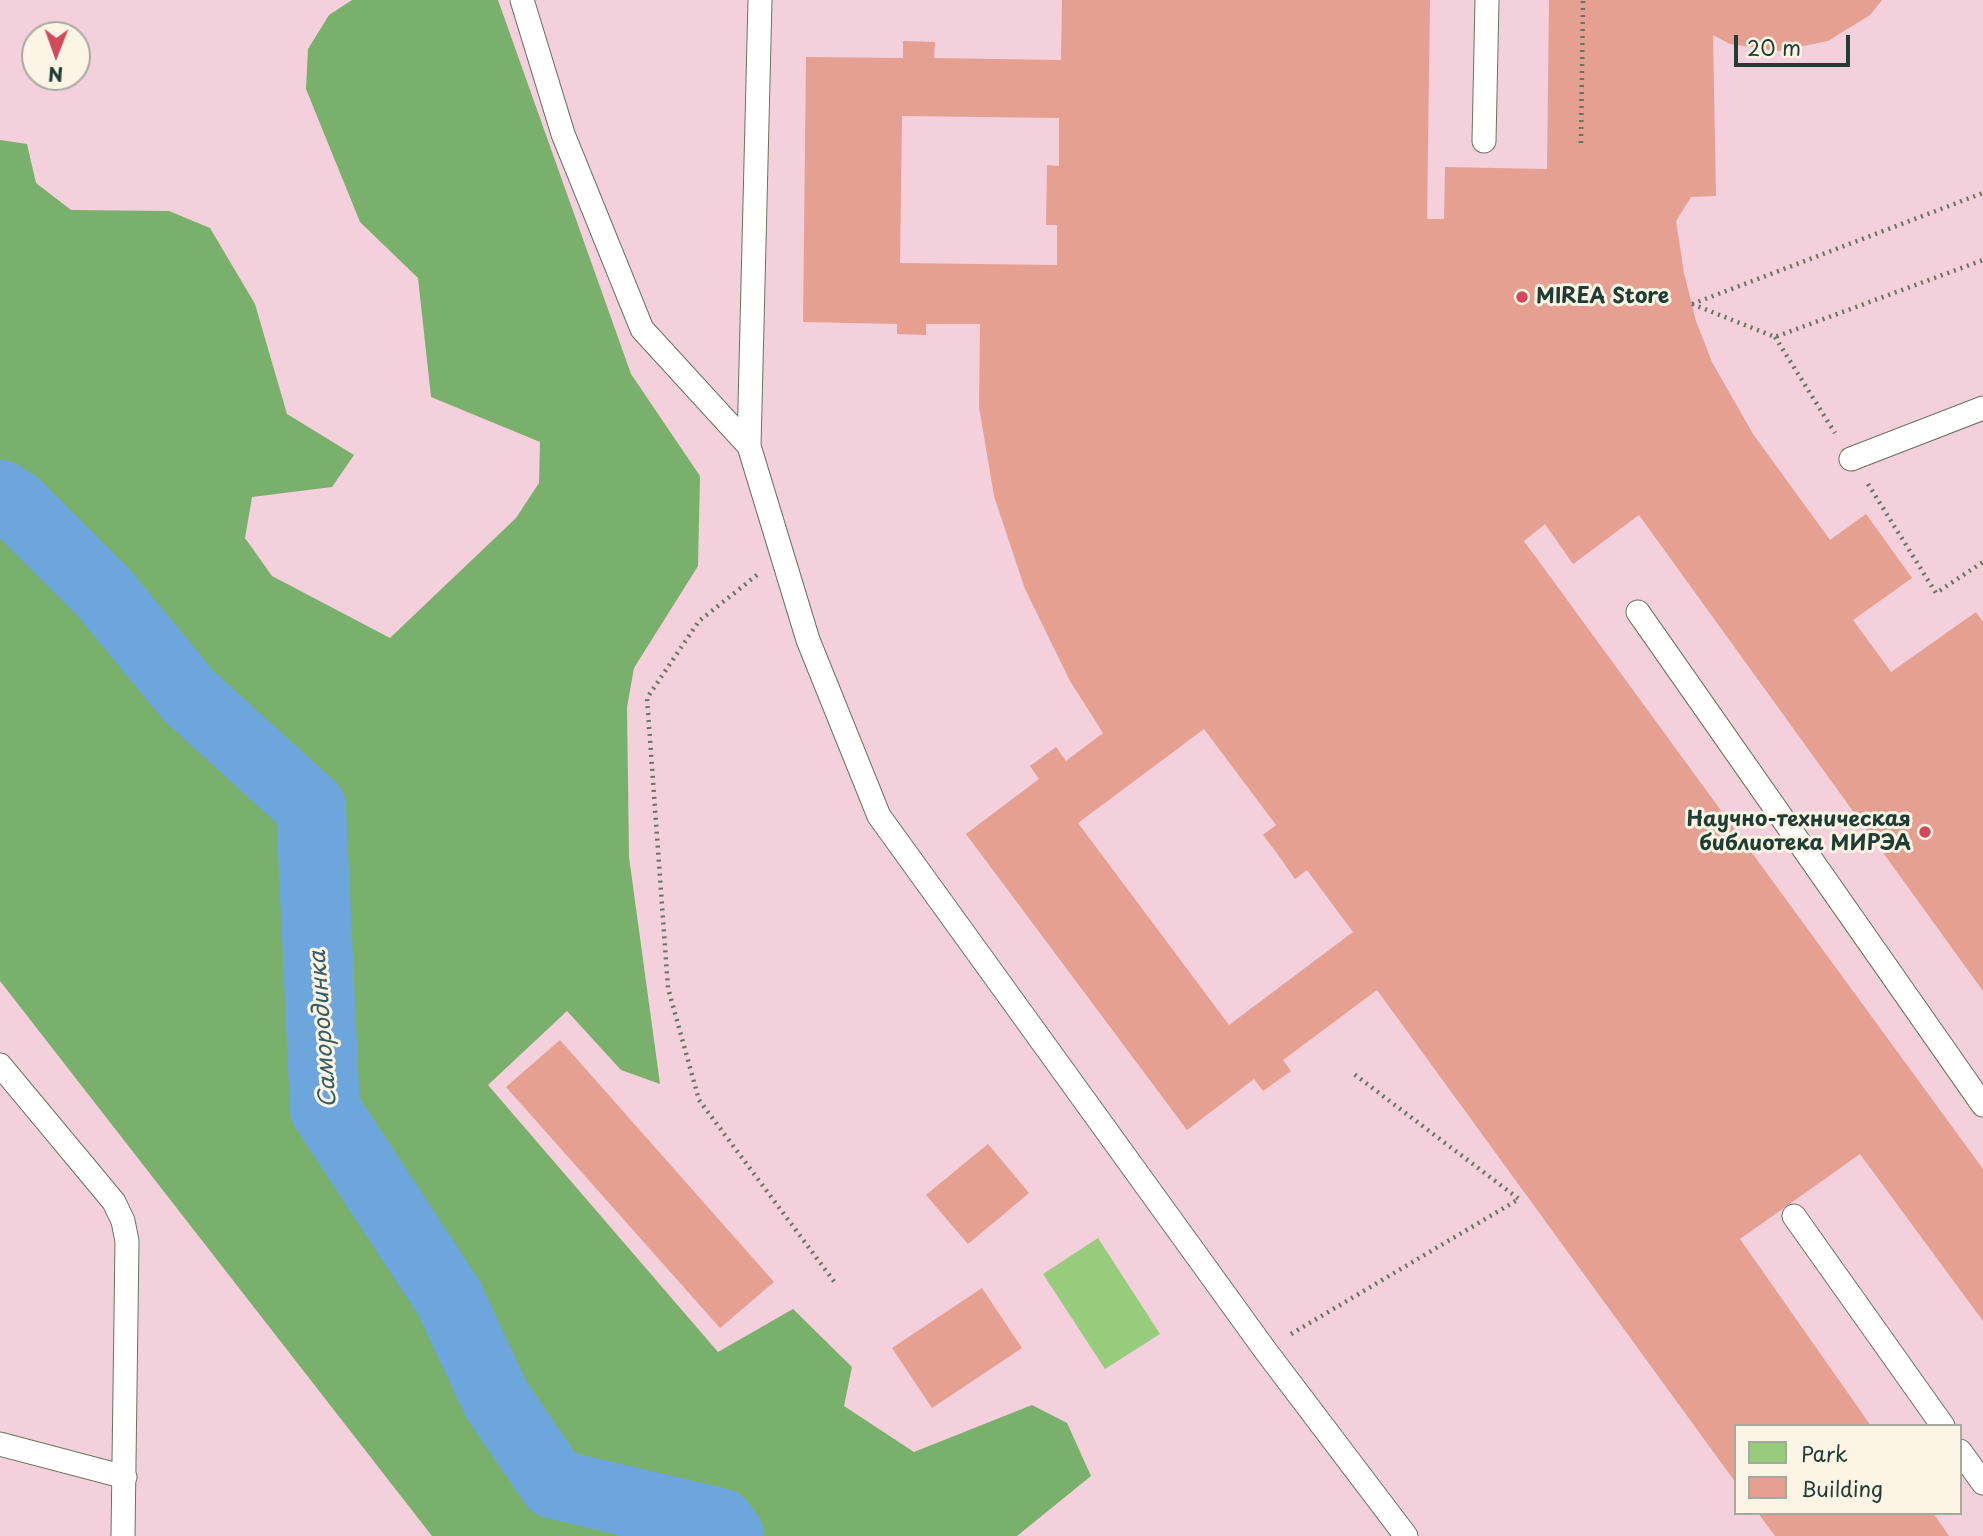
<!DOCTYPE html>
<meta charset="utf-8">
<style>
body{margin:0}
#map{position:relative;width:1983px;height:1536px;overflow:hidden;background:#f1dbbb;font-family:"Playpen Sans",sans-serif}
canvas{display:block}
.legend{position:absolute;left:1734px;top:1424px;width:228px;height:91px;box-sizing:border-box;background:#fcf5e5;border:2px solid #a4ab9e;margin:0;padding:9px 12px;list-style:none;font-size:21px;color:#1f3d34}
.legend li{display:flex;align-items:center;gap:14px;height:35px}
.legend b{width:35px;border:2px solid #a4ab9e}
.north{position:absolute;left:21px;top:21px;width:70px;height:70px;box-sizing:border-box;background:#fcf5e5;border:2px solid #a4ab9e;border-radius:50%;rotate:181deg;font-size:19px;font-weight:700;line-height:28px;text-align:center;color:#1f3d34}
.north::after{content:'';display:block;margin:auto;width:24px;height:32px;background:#d1495b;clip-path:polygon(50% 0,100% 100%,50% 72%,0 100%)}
.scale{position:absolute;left:1734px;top:35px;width:116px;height:32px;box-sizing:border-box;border:4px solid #1f3d34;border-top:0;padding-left:9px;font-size:21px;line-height:24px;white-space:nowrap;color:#1f3d34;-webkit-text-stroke:5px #fcf5e5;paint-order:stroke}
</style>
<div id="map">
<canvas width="1983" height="1536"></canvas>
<ul class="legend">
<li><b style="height:19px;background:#97cc7d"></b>Park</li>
<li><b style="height:19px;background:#e5a092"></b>Building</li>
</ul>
<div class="north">N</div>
<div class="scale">20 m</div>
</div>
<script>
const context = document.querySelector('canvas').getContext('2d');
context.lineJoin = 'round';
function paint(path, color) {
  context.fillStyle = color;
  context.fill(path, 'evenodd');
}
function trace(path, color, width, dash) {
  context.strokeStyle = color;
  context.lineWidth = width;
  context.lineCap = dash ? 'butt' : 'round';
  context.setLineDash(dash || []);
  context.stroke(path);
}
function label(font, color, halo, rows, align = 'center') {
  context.font = font + ' "Playpen Sans",sans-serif';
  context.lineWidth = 6;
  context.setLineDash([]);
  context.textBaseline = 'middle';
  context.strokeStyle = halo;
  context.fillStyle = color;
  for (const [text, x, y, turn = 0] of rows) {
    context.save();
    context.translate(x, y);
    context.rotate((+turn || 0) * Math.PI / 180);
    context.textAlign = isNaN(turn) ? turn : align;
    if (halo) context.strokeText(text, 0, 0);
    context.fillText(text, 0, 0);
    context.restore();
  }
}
paint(new Path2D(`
 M0 0H1983V1536H0ZM35 35H77V77H35ZM1736 1426H1960V1513H1736Z`), '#f4cfdc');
paint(new Path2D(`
 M1098 1238 1160 1334 1105 1369 1043 1274Z`), '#97cc7d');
paint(new Path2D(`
 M352 0H498L631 374 700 476 698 566 634 668 627 707 629 857 660 1084 621 1070 567 1011 488 1085 718 1352 793 1309 852 1367 844 1406 914 1452 1032 1405 1067 1423 1091 1476 1017 1536H432L0 981V140L27 144 36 183 71 210 169 211 210 228 255 304 287 414 354 455 332 487 252 497 245 538 272 576 390 638 516 518 539 483 540 442 431 397 418 278 360 222 306 89 308 49 329 15Z`), '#79b06c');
trace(new Path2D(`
 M0 495 16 505 104 593 189 696 311 807 325 1109 449 1298 496 1399 554 1484 720 1523 729 1536`), '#6da6dc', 70);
paint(new Path2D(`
 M1062 0H1430L1427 219H1444L1445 167 1547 169 1549 0H1882L1870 15 1828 41 1779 51 1730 44 1713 35 1716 196 1691 197 1676 221 1684 273 1696 321 1712 362 1753 434 1830 540 1866 514 1912 578 1853 620 1891 672 1976 612 1983 622V991L1639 515 1573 564 1545 524 1524 541 1983 1169V1321L1860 1154 1740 1239 1871 1426H1736V1483L1377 990 1283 1060 1291 1071 1263 1091 1254 1079 1187 1130 966 834 1039 779 1030 766 1056 747 1066 761 1103 733 1070 681 1025 589 994 496 979 407 980 324H926V335L897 334V324L803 322 806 57 903 58V41L935 42 934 58 1061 60ZM902 116 1059 118V166L1047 165 1046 225H1057V265L900 263ZM1204 729 1276 825 1263 835 1276 852 1295 879 1307 870 1353 932 1229 1025 1078 823Z
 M560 1040 774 1282 720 1328 506 1087Z
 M988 1144 1029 1193 968 1244 926 1195Z
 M982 1288 1022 1348 932 1408 892 1348Z
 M1758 1513H1933L1949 1536H1775Z`), '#e5a092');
const service = new Path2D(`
 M522 0 563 134 642 329 749 446
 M760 0 749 446 808 640 879 816 1265 1350 1406 1536
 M1484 141 1487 0
 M1851 459 1983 408
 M1638 612 1983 1105
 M0 1065 114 1202 123 1221 127 1241 123 1536
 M1794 1216 1943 1426
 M0 1444 125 1477
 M1960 1451 1983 1483`);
trace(service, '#687463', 25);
trace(new Path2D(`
 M1581 143 1583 0
 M1692 304 1983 193
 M1692 304 1775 337 1983 260
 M1775 337 1835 433
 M1868 484 1936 593 1983 562
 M757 575 699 621 647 698 668 988 699 1100 836 1284
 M1291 1334 1519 1199 1354 1074`), '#687463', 4.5, [2, 5]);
trace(service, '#fff', 23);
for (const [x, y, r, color] of [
 [1522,297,7,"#d1495b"],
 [1925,832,7,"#d1495b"]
]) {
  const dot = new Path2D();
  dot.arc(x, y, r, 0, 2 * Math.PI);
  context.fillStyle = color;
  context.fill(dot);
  trace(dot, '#fcf5e5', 2.5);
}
label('bold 21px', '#1f3d34', '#fcf5e5', [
 ["MIREA Store",1536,297],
 ["Научно-техническая",1911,820,"right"],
 ["библиотека МИРЭА",1911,844,"right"]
], 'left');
label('italic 23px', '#365c66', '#fcf5e5', [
 ["Самородинка",324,1029,-94]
]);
</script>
